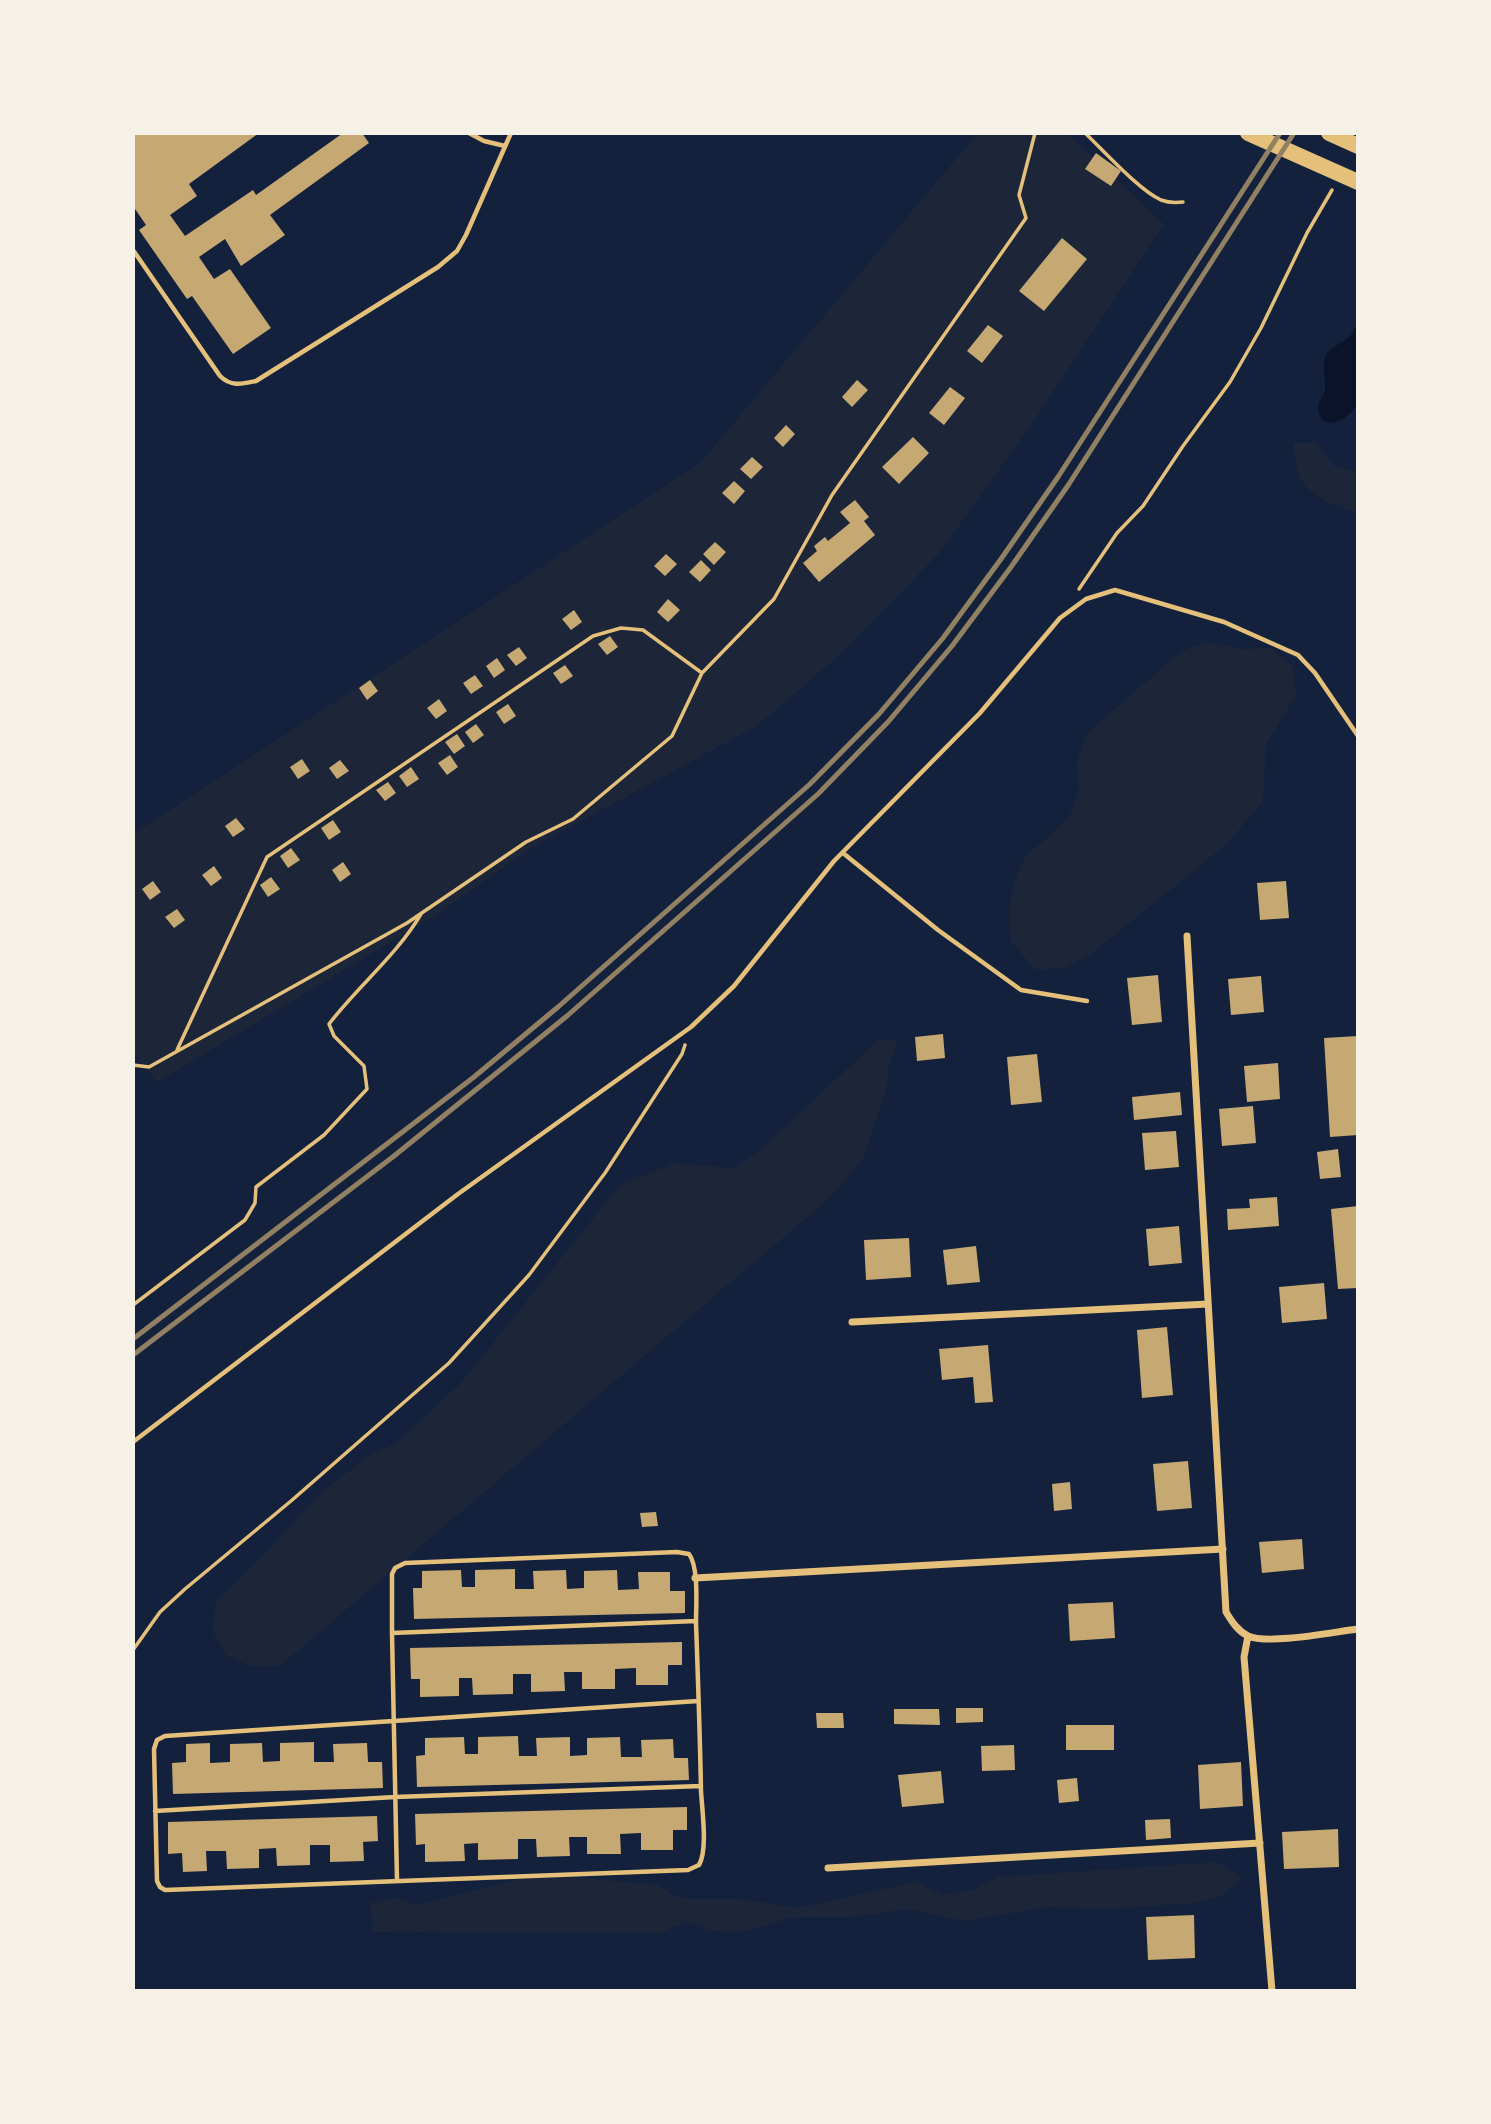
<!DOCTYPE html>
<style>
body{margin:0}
#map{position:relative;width:1491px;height:2124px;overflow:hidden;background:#14213d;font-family:Georgia,serif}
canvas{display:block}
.frame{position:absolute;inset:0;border:135px solid #f6f1e7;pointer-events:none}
</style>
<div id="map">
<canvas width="1491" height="2124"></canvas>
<div class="frame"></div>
</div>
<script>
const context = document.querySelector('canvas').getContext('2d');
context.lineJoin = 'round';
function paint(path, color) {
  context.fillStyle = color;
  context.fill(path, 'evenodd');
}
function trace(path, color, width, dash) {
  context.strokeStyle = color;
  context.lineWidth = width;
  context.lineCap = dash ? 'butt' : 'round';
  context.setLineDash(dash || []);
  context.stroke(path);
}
paint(new Path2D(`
 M978 133H1067L1164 224 1031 425 941 551 843 652 757 726 531 848 436 915 157 1082 133 1053V834L700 463Z
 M1293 443H1317L1334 466 1358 472V513C1335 505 1304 497 1297 470 1295 462 1295 452 1293 443Z
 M1206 642 1240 649 1271 648 1293 667 1296 696 1266 744 1263 801 1227 844 1091 954 1064 968 1036 970 1011 942 1009 914 1013 884 1025 857 1069 818 1079 789 1077 761 1087 733 1179 653Z
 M878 1040H898L888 1069 887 1087 863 1159 831 1197 280 1666H251L226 1655 212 1630 217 1600 263 1555 321 1493 368 1456 396 1443 462 1382 619 1186 673 1163 732 1168 757 1153Z
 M1218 1862 1242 1878 1221 1896 1194 1903 1108 1909 1048 1907 964 1921 908 1909 853 1917H795L740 1932 712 1931 686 1922 660 1933 373 1932 370 1903 397 1897 416 1905 530 1877 561 1876 657 1885 682 1899H741L798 1908 915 1882 943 1895 972 1890 999 1877Z`), '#1d2539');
paint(new Path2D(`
 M1358 322C1358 337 1361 394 1357 404 1351 419 1321 435 1318 409 1317 401 1324 397 1325 389 1326 378 1322 368 1325 357 1329 346 1343 344 1350 336 1353 333 1356 326 1358 322Z`), '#0b132b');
paint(new Path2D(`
 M133 133H259L189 184 197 196 170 215 185 236 253 190 256 195 343 133H362L369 143 270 215 285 235 241 266 225 239 199 257 214 279 230 269 271 328 233 354 192 296 187 299 139 230 146 225 133 206Z
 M1096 153 1121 171 1111 186 1085 169Z
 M1062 238 1087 259 1044 311 1019 291Z
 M988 325 1003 336 982 363 967 351Z
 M857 380 868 390 852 407 842 397Z
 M950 387 965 398 944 425 929 413Z
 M786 425 795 434 783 447 774 438Z
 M913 437 929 453 899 484 882 467Z
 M752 457 763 467 751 479 740 469Z
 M734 481 745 491 734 504 722 493Z
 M855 500 869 517 864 521 875 535 819 582 803 563 817 551 814 546 825 537 828 541 850 523 840 512Z
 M715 542 726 552 714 565 703 554Z
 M666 554 677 564 665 576 654 566Z
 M701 560 711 570 700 582 689 572Z
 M668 599 680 610 668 622 657 612Z
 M574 610 582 622 571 630 562 619Z
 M610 636 618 647 607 655 598 644Z
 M519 647 527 658 516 666 507 655Z
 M497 658 505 670 494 678 486 666Z
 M565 665 573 676 561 684 553 673Z
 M475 675 483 686 471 694 463 683Z
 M370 680 378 691 367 700 359 688Z
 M439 699 447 711 436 719 427 708Z
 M508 704 516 716 504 724 496 712Z
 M476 724 484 735 473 743 465 732Z
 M457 734 465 746 454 754 445 742Z
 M450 755 458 767 447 775 438 763Z
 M302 759 310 771 298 779 290 767Z
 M340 760 349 771 337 779 329 768Z
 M411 767 419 779 407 787 399 776Z
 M388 782 396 793 385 801 376 790Z
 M236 818 245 829 233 837 225 826Z
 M333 820 341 832 329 840 321 828Z
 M291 848 300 860 288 868 280 856Z
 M343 862 351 874 340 882 332 870Z
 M214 866 222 878 211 886 202 875Z
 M271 877 280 889 268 897 260 885Z
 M153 881 161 892 150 900 142 889Z
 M1286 881 1289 918 1260 920 1257 883Z
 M177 909 185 920 174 928 165 917Z
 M1158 975 1162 1022 1132 1025 1127 978Z
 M1261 976 1264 1012 1231 1015 1228 979Z
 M943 1034 945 1058 917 1061 915 1037Z
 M1358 1036V1135L1330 1137 1324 1038Z
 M1037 1054 1042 1102 1011 1105 1007 1057Z
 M1278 1063 1280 1099 1247 1102 1244 1066Z
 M1180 1092 1182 1115 1134 1120 1132 1097Z
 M1253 1106 1256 1143 1222 1146 1219 1109Z
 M1176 1131 1179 1167 1145 1170 1142 1133Z
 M1338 1149 1341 1177 1320 1179 1317 1152Z
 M1277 1197 1279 1226 1228 1230 1227 1209 1250 1208 1249 1199Z
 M1358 1206V1288L1338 1289 1331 1209Z
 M1179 1226 1182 1263 1149 1266 1146 1229Z
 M909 1238 911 1277 866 1280 864 1240Z
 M976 1246 980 1282 947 1285 943 1250Z
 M1324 1283 1327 1319 1282 1323 1279 1287Z
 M1167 1327 1173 1395 1142 1398 1137 1330Z
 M988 1345 993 1402 975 1403 973 1377 942 1380 939 1349Z
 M1188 1461 1192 1508 1157 1511 1153 1464Z
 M1070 1482 1072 1509 1054 1511 1052 1484Z
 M656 1512 658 1526 642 1527 640 1513Z
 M1302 1539 1304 1569 1262 1573 1259 1542Z
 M515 1569V1589H534L533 1571 566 1570 567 1589 584 1588V1571L617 1570 618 1590 639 1589 638 1572H670V1591H685V1613L414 1619 413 1588H422V1571L461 1570 462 1587H475V1570Z
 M1113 1602 1115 1638 1070 1641 1068 1604Z
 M682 1642V1665H668V1685H636V1668L615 1669V1689H582V1672H564L565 1691 531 1692V1674H513V1694L473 1695 472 1678H459V1696L420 1697V1679H411L410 1648Z
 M956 1708H983V1722L956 1723Z
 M894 1709H939L940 1725 894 1724Z
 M816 1713H843L844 1728H817Z
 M1066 1725H1114V1750H1066Z
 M518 1736 519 1756H537L536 1738 570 1737V1756L587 1755V1738L620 1737 621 1757H642L641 1740 673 1739 674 1758H688L689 1780 417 1787 416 1756 425 1755V1738L464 1737 465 1754H478V1737Z
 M314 1742V1762H334L333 1744 367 1743 368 1762H382L383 1788 173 1794 172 1763 186 1762V1744L210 1743V1763L230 1762V1744L262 1743 263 1762 280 1761V1743Z
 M1014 1745 1015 1770 982 1771 981 1746Z
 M1241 1762 1243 1806 1200 1809 1198 1765Z
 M941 1771 944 1803 902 1807 898 1775Z
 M1077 1778 1079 1801 1059 1803 1057 1780Z
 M687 1807V1830H673V1850H641V1833L620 1834 621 1854H587V1837H569L570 1856 537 1857 536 1839H518V1859L478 1860V1843L464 1844 465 1861 425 1862V1844L416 1845 415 1814Z
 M377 1816 378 1841 363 1842 364 1861 330 1862V1845H310V1865L277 1866 276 1848 259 1849V1868L227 1869 226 1851H206L207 1871 183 1872 182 1853 168 1854V1822Z
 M1170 1819 1171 1838 1146 1840 1145 1820Z
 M1338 1829 1339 1867 1284 1869 1282 1832Z
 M1194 1915 1195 1958 1148 1960 1146 1917Z`), '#c6a872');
trace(new Path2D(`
 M1085 133C1104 151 1139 190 1161 200 1169 203 1175 203 1183 202
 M1079 589 1117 533 1143 506 1183 446 1230 382 1261 328 1307 233 1332 190
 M177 1050 267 857 593 636 621 628 643 630 702 673
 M133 1065 149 1067 407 923 526 842 573 819 672 736 702 673 774 599 832 495 1026 218 1019 195 1035 133
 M133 1305 245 1220 255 1203 256 1187 324 1135 367 1089 364 1066 334 1036 329 1024C358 986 397 955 421 914
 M133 1650 160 1612 185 1589 291 1501 449 1363 529 1275 605 1173 682 1054 685 1045`), '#e5c07b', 3.5);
trace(new Path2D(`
 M469 133 484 141 505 146
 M133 250 220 376C231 387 242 384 256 381L438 267 457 251 466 235 511 133
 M843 853 938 930 1021 990 1087 1001
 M133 1442 458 1194 691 1027 734 986 834 861 980 713 1060 618 1086 599 1115 590 1224 622 1298 655 1315 673 1358 736
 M392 1633V1574L395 1568 405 1563 677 1552 689 1554C699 1567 696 1606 696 1623 698 1679 700 1735 701 1791 702 1809 708 1850 699 1865L688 1870 165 1890 160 1887 157 1881 154 1749 157 1740 165 1736 698 1701
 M155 1811 395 1797 701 1786
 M397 1881 392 1633 696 1621`), '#e5c07b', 4.5);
trace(new Path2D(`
 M1187 936 1226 1612C1232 1622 1238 1631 1248 1636 1269 1645 1333 1632 1358 1629
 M852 1322 1208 1304
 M695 1578 1223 1549
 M1248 1636 1244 1657 1272 1991
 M828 1868 1260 1843`), '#e5c07b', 7);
trace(new Path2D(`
 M1248 133 1358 182
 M1329 133 1358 146`), '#e5c07b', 16);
trace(new Path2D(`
 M133 1339 474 1077 558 1007 809 785 879 714 943 638 1001 559 1058 477 1280 133
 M133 1355 394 1156 567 1016 818 794 888 722 952 646 1011 567 1069 484 1294 133`), '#918062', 5);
</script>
